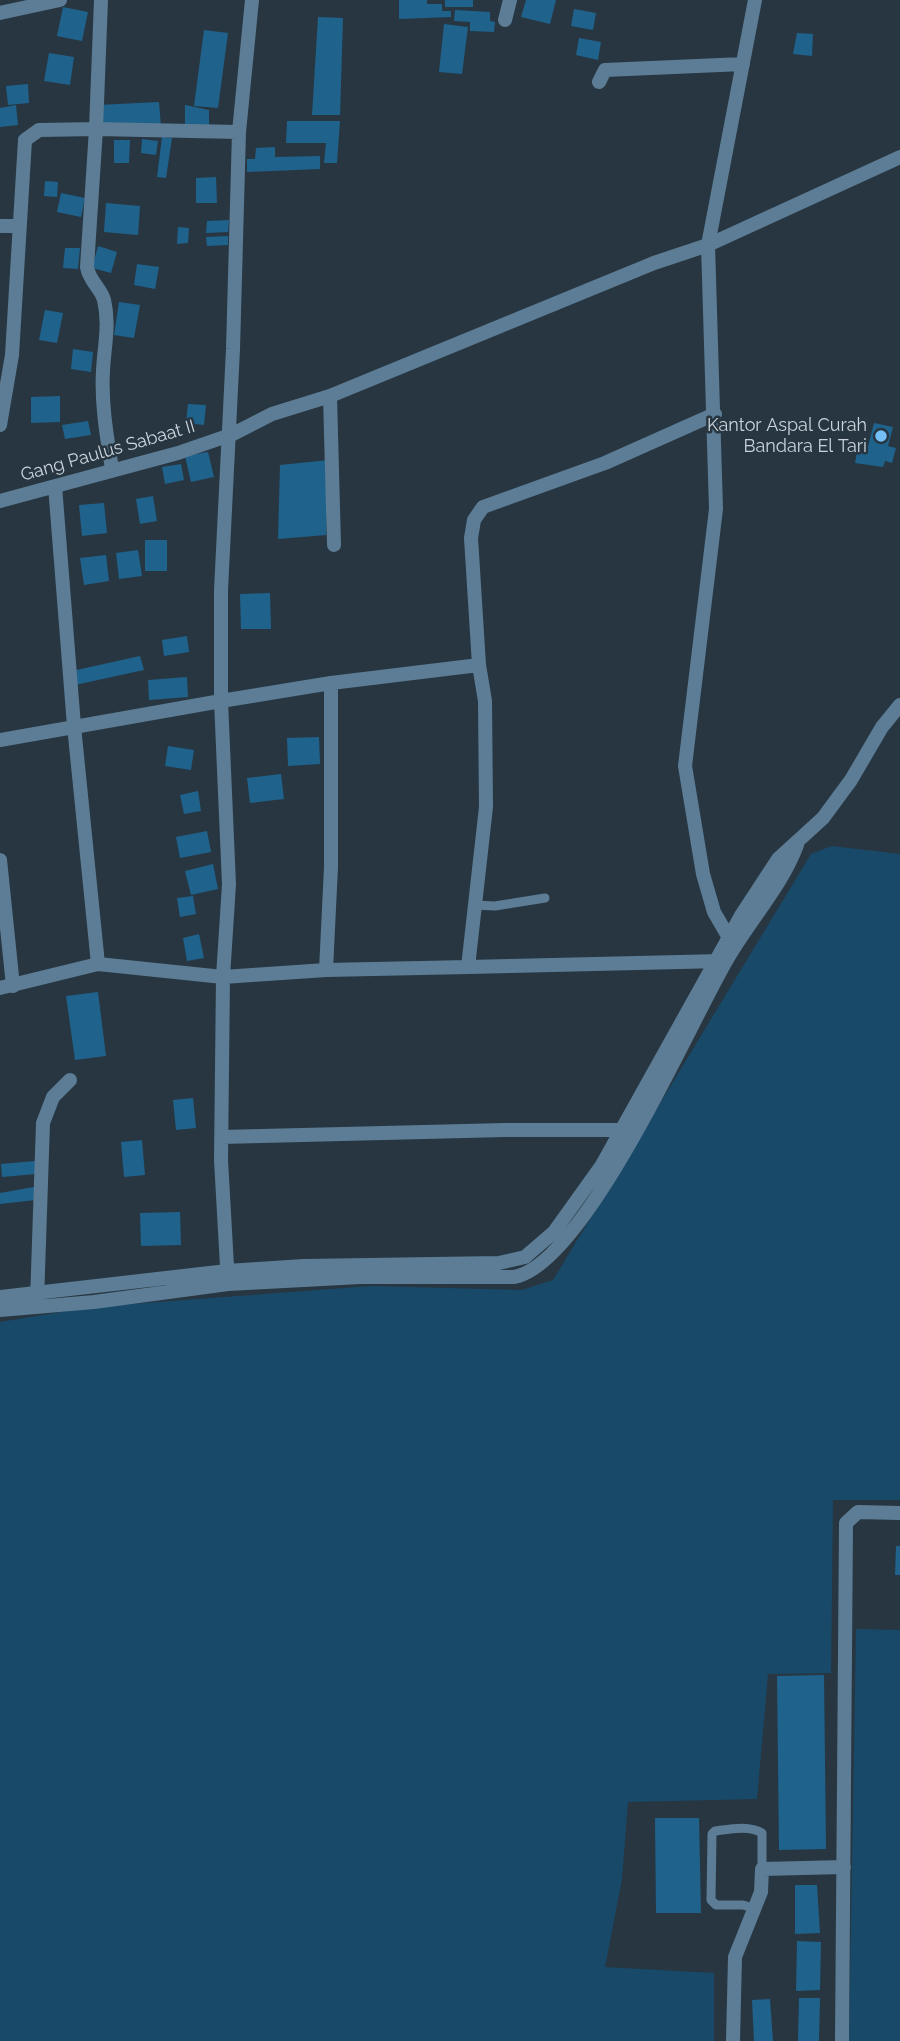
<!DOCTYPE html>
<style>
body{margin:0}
canvas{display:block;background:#273641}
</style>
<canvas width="900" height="2041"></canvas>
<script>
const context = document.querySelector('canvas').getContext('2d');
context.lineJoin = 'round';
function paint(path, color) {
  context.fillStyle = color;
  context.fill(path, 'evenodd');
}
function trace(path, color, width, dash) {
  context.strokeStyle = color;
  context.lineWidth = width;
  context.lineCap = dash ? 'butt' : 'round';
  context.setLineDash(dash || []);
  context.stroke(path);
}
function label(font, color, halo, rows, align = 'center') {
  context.font = font + ' Raleway,sans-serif';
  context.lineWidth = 5;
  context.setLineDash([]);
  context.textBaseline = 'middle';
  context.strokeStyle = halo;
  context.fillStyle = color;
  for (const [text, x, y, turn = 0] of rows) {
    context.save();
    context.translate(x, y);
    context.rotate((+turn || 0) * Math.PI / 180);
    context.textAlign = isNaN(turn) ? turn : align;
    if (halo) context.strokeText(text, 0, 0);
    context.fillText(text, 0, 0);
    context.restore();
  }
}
paint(new Path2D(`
 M832 846 900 854V1500H833L831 1673 768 1674 757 1799 628 1802 622 1879 605 1967 714 1973V2041H0V1322L92 1307 371 1286 522 1290 553 1280 811 854Z
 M856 1629 900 1630V2041H849Z`), '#184968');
paint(new Path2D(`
 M399 0H427V4H442V11H451V17L399 19Z
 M445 0H473V7H445Z
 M526 0H556L550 24 521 17Z
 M63 7 88 12 82 41 57 36Z
 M574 9 596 13 593 30 571 26Z
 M455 10 490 12V21L495 22 494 32 470 31V22L454 21Z
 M318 17 343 18 340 115H312Z
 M444 24 468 27 462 74 439 72Z
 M204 30 228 33 218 108 194 106Z
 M797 33 813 34 812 56 793 54Z
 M579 38 601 42 598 60 576 55Z
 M49 53 74 57 70 85 44 81Z
 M28 84 29 103 8 105 6 86Z
 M159 102 161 127 99 128 98 105Z
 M16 105 18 125 0 127V108Z
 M185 105 209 110V130H185Z
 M287 121H340L337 163H324L326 143H286Z
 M162 137 172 138 166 178 157 177Z
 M142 139 158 141 156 155 141 153Z
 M114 140H130L129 163H114Z
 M275 147V157L320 156V169L247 172V159H255L256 148Z
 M216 177 217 203H196V178Z
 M45 181 58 182 57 197 44 196Z
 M61 193 85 198 81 217 57 212Z
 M106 203 140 206 138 235 104 232Z
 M229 220 228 232 206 233 207 221Z
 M178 227 189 228 188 243 177 244Z
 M228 236V245L207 246 206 237Z
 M98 246 117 252 111 273 92 268Z
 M65 248H80L78 269 63 268Z
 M137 264 159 267 155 289 134 285Z
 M119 302 140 305 134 338 114 335Z
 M45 310 63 313 57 343 39 340Z
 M73 349 93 352 91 372 71 369Z
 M60 396V422L31 423V397Z
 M188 404 206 405 204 425 186 423Z
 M88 421 91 435 65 439 62 425Z
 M874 423 893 427 888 446 896 448 892 463 885 461 883 467 855 463 857 452 866 454Z
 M208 452 214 477 191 482 185 456Z
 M329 460 326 535 278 539 280 465Z
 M181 464 184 480 165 484 162 467Z
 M153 496 157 521 140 524 136 499Z
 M104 503 107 533 82 536 79 505Z
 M145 540H167V571H145Z
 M138 550 142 576 119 579 116 553Z
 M106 555 109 581 84 585 80 558Z
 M270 593 271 629H241L240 594Z
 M187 636 189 652 164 656 162 640Z
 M140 656 144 670 75 685 72 671Z
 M187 677 188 697 149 700 148 680Z
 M319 737 320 764 288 766 287 738Z
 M168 746 194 750 191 770 165 766Z
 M281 774 284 799 250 803 247 778Z
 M198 791 201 811 184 814 180 795Z
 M207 831 211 852 180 858 176 837Z
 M213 864 218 889 191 895 185 871Z
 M193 896 196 914 180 917 177 898Z
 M199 934 204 958 187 961 183 938Z
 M98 992 106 1056 75 1060 66 996Z
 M193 1098 196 1128 176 1130 173 1100Z
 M142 1140 145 1175 124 1177 121 1142Z
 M35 1161 36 1174 2 1177 1 1164Z
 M34 1187 36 1200 0 1204V1193Z
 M180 1212 181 1245 141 1246 140 1213Z
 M896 1546H900V1575H895Z
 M824 1675 826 1849 779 1850 777 1676Z
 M655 1818H699L701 1913H656Z
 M795 1885H817L820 1933 795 1934Z
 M797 1941 821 1942 820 1990 796 1991Z
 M799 1998H820L819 2041H798Z
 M770 1999 773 2041H754L752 2000Z`), '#1f628c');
trace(new Path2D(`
 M473 905 495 906 545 898
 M756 1909 743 1905H716L711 1900 712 1834 715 1831C730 1829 749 1825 762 1833V1869`), '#5c7d95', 9);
trace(new Path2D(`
 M0 13 60 0
 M505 20 510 0
 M599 82 605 70 743 64
 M0 226H19
 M330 396 334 545
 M0 425 12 355 25 140 39 130 96 129 101 0
 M112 469C107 437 101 404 103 371 104 347 110 325 104 300 101 288 89 281 87 267L96 129 239 132
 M55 486 74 726 98 964
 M0 501 178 453 233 434 272 414 330 396 654 263 708 245 900 157
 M479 665 471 538 474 520 483 507 605 463 715 414
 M0 740 221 701 229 884 223 977 98 964 0 988
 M0 860 13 986
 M732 943 714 912 703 874 685 766 716 509 708 245 755 0
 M468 967 722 961
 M326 970 331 867V683
 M221 1137 505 1130H621
 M228 1284 221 1160 223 977 326 970 468 967 486 807 485 701 479 665 331 683 221 701V590L233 349 239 132 252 0
 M0 1297 227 1271 304 1266 499 1263 525 1257 554 1232 602 1165 742 914 778 859 823 818 851 780 882 727 900 705
 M37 1301 43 1123 53 1097 70 1080
 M0 1310 94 1302 228 1284 360 1277H514C584 1265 688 1027 725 963 747 923 781 888 797 845
 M733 2041 735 1957 761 1892 762 1869 844 1867
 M842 2041 846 1523 858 1512 900 1513`), '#5c7d95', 14);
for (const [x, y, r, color] of [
 [881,436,7,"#74c0f6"]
]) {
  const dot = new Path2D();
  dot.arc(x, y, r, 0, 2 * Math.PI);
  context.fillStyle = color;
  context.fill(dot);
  trace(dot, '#273641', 2.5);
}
label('18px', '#cad3db', '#273641', [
 ["Kantor Aspal Curah",867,426],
 ["Bandara El Tari",867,447]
], 'right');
label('18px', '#cad3db', '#273641', [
 ["Gang Paulus Sabaat II",108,451,-16]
]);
</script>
